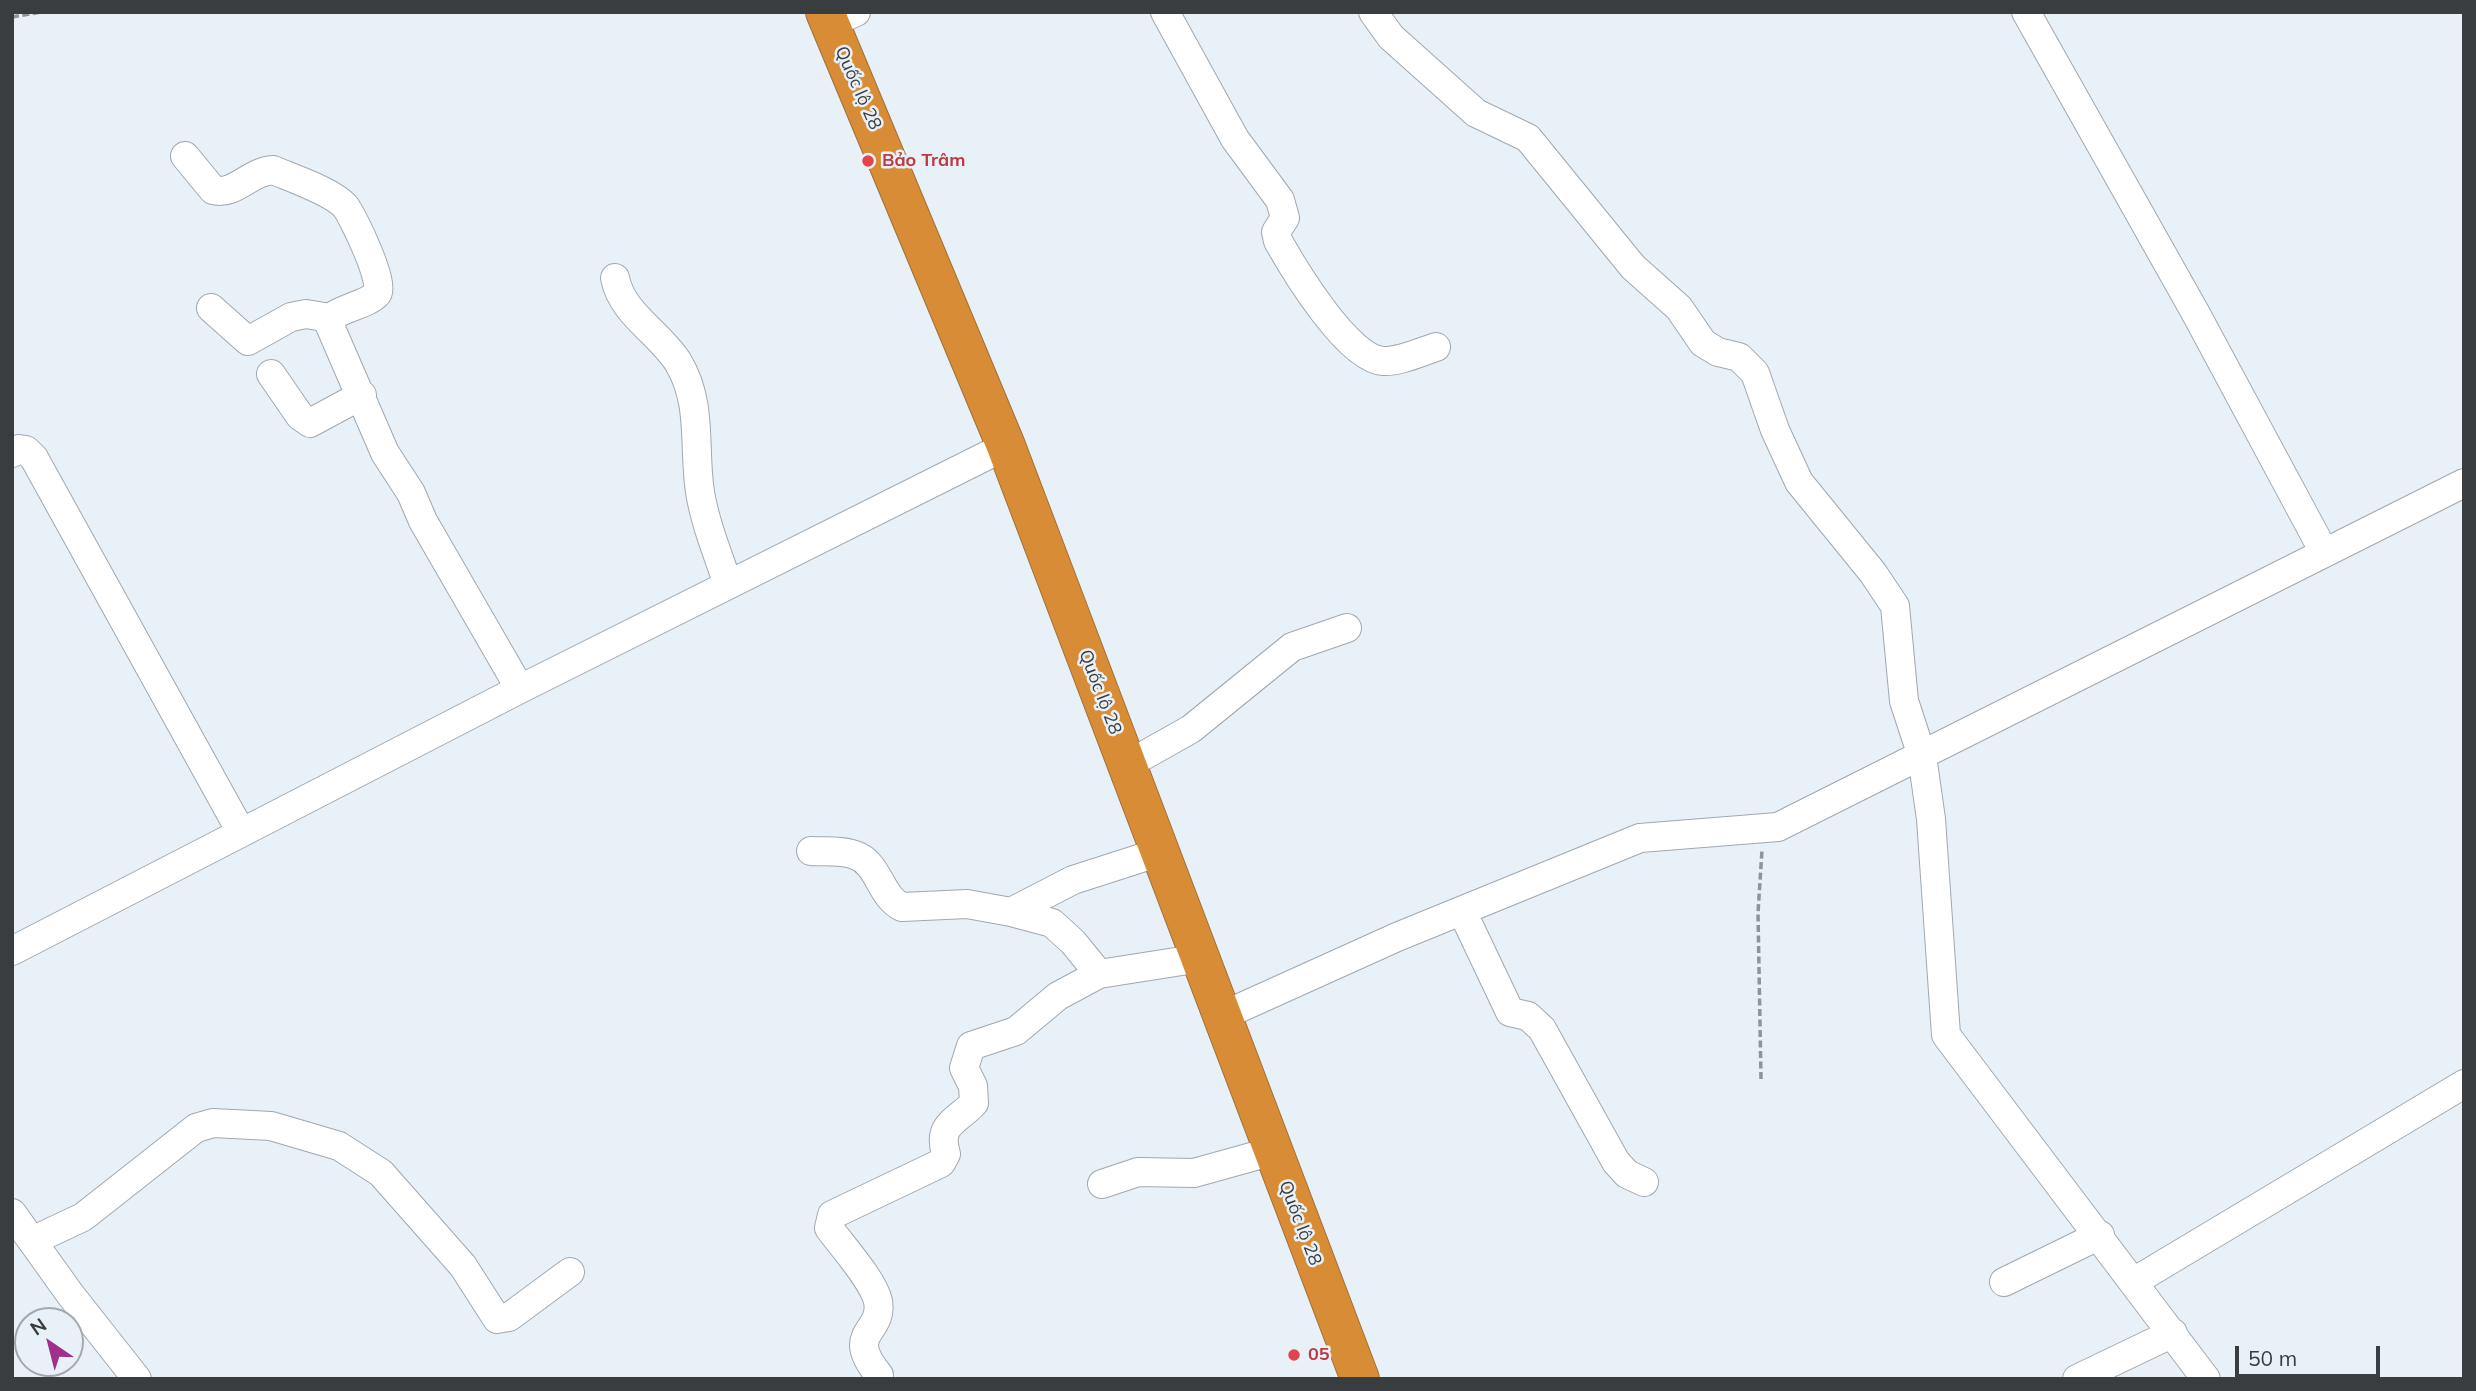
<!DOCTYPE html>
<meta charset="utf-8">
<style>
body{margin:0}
#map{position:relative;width:2476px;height:1391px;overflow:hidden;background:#e8f1f8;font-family:Mulish,sans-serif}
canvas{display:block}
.frame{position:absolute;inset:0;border:14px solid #3a3d40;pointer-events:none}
.north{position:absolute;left:14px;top:1307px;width:70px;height:70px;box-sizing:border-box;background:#e8f1f8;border:2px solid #a2a9ae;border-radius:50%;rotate:325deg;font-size:19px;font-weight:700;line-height:28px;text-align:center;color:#3a3d40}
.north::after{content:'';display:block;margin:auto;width:24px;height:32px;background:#9f308e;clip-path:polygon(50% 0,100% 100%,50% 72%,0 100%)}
.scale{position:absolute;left:2235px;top:1346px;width:145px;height:32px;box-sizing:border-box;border:4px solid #3a3d40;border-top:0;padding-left:9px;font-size:21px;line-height:24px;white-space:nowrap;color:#3a3d40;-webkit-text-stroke:5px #e8f1f8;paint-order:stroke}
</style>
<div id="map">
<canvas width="2476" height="1391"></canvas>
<div class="frame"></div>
<div class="north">N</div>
<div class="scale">50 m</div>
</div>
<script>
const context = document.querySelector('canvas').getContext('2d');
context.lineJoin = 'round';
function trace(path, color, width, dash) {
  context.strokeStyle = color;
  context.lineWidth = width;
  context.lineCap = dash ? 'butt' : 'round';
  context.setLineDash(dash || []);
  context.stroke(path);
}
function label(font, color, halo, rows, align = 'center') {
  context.font = font + ' Mulish,sans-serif';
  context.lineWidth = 5;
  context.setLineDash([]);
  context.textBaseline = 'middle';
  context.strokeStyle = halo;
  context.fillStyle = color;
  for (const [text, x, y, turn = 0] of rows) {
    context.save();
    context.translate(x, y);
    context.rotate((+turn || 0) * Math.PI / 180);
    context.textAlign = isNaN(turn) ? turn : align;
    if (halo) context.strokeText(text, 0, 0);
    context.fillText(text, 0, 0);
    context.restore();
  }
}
const minor = new Path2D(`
 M1165 12 1235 139 1280 200 1285 218 1276 232 1278 241C1295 271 1348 359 1383 361 1399 362 1420 352 1436 347
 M1373 12 1391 37 1476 113 1528 138 1633 267 1679 308 1703 343 1718 352 1739 357 1755 373 1775 430 1799 482 1873 573 1895 606 1904 701 1922 756 1931 819 1946 1035 2206 1379
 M2026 12 2195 312 2324 552
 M830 24 856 12
 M185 156 213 190C235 196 250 171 273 170 292 178 331 191 345 206 353 216 386 285 377 294 368 304 342 308 330 318V326L385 453 411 493 423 521 520 689
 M615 278C622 314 659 332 678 362 703 403 693 447 700 492 705 523 718 555 728 584
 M211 308 248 341 291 317 306 314 330 318
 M271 374 300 416 310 423 362 395
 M12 453 19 449 26 450 34 458 241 832
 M1127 765 1191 729 1292 647 1347 628
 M811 851C825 852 842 850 855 855 879 863 880 897 902 907L967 904 1011 912 1073 880 1160 852
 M1462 911 1510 1012 1528 1016 1542 1029 1616 1162 1627 1174 1644 1182
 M1011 912 1052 923 1073 942 1099 974
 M12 951 520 689 1006 446
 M1222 1016 1397 937 1640 838 1778 827 2464 483
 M1102 1184 1138 1172 1194 1173 1273 1151
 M12 1213 70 1294 137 1379
 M32 1241 83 1217 196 1128 213 1123 271 1126 339 1146 381 1173 463 1266 497 1319 509 1317 570 1272
 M2135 1281 2464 1084
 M2004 1282 2100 1235
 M879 1375C843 1331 884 1334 878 1301 873 1280 842 1246 829 1228L832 1215 941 1163 946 1154C937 1124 956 1122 974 1103L973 1086 964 1068 971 1046 1016 1031 1058 996 1099 974 1201 958
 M2077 1379 2173 1333`);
const highway = new Path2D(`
 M825 12 1006 446 1360 1379`);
trace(minor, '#a0a8af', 30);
trace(highway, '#a17039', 40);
trace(new Path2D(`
 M12 17 41 12
 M1761 1079 1758 913 1762 850`), '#8e9499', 3.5, [7, 3.5]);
trace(minor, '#fff', 28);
trace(highway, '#d88c35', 38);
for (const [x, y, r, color] of [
 [868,161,7,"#e0444e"],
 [1294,1355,7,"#e0444e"]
]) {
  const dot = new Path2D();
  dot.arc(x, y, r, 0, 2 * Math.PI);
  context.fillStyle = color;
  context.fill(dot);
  trace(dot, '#e8f1f8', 2.5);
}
label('18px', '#3a3d40', '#e8f1f8', [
 ["Quốc lộ 28",858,88,66],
 ["Quốc lộ 28",1100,692,69],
 ["Quốc lộ 28",1300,1223,69]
]);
label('bold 18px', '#be3a42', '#e8f1f8', [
 ["Bảo Trâm",882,161],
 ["05",1308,1355]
], 'left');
</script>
